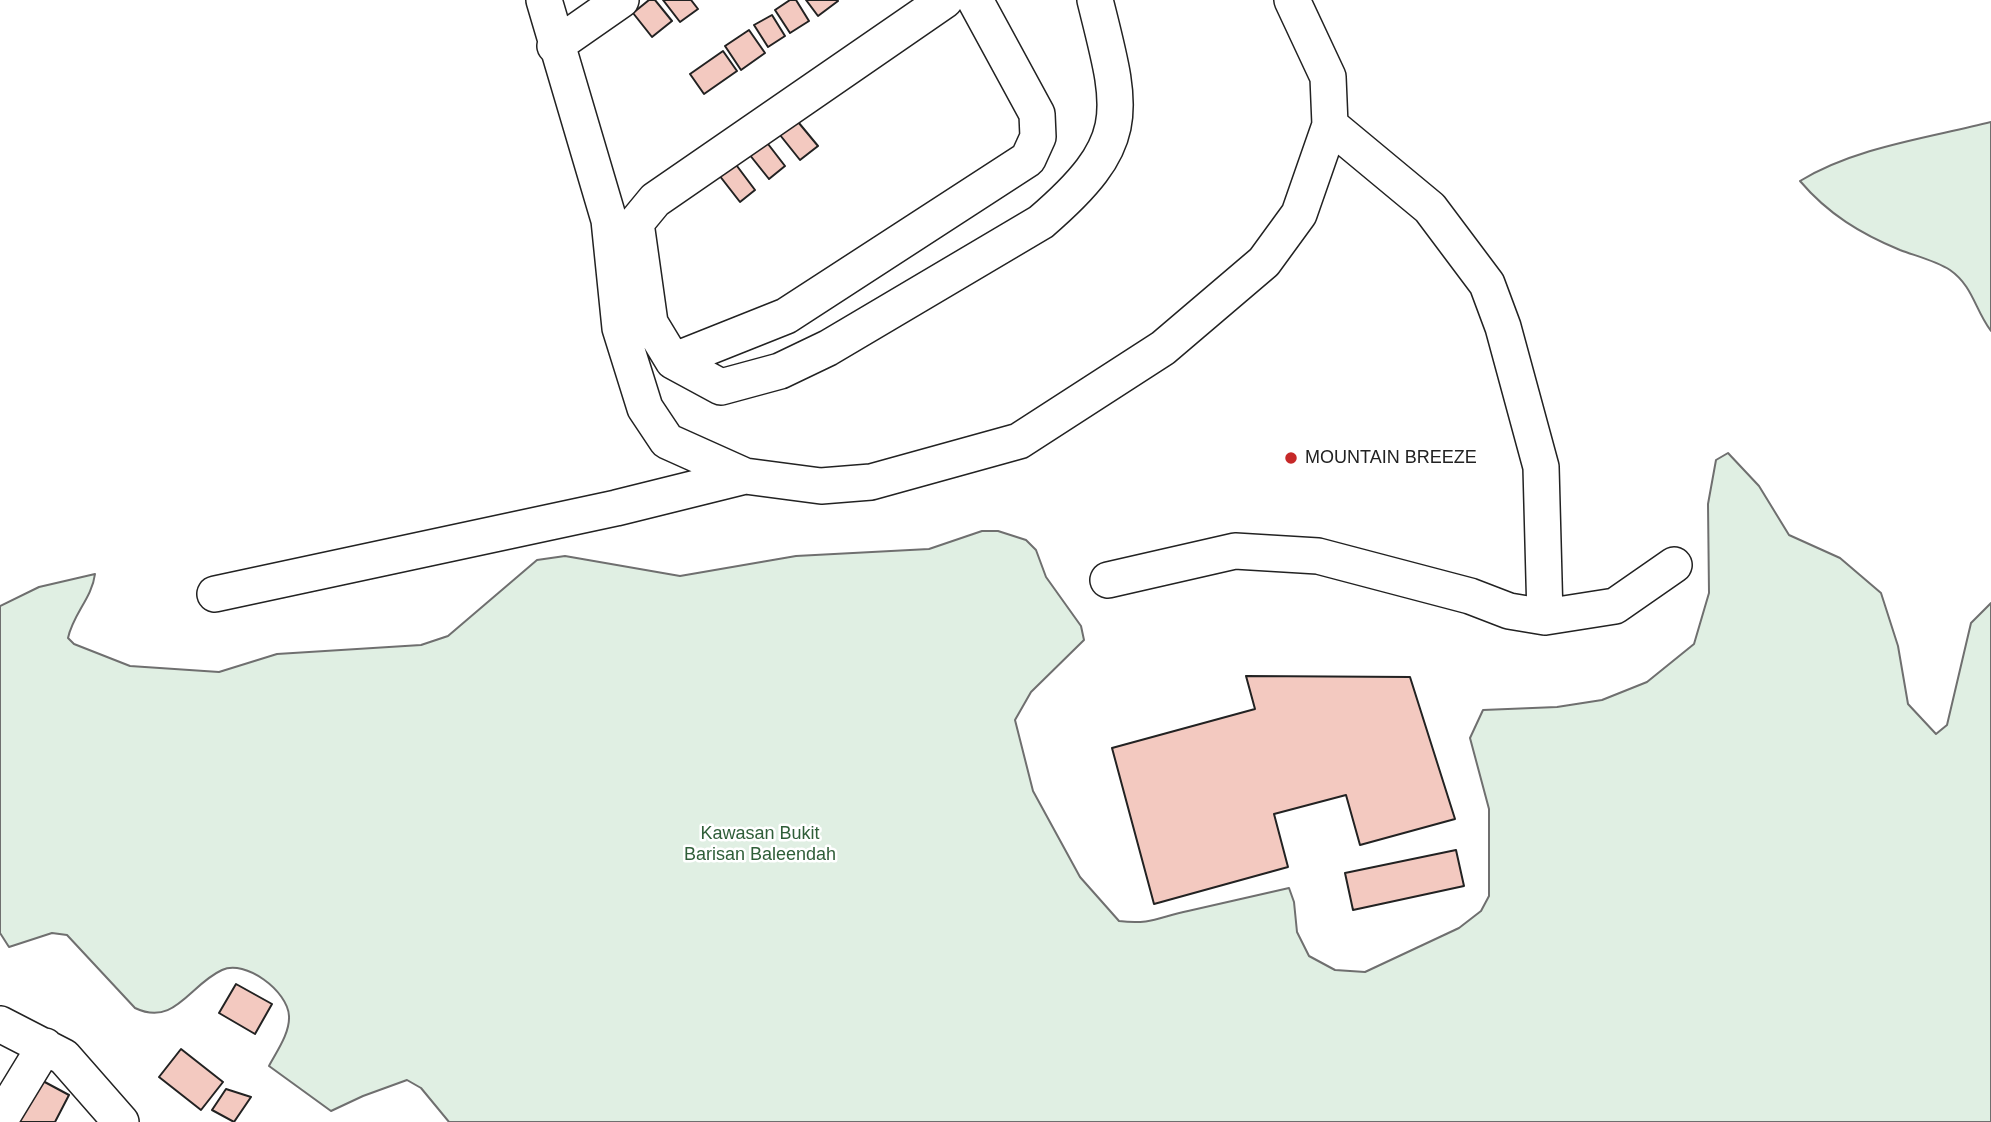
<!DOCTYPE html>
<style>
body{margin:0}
canvas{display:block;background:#fff}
</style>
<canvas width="1991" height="1122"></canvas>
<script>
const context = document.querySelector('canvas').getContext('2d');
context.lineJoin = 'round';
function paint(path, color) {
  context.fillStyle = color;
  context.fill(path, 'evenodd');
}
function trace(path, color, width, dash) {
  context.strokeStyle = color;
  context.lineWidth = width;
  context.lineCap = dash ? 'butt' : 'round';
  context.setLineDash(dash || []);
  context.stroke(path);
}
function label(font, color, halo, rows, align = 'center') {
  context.font = font + ' Helvetica,sans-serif';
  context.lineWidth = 5;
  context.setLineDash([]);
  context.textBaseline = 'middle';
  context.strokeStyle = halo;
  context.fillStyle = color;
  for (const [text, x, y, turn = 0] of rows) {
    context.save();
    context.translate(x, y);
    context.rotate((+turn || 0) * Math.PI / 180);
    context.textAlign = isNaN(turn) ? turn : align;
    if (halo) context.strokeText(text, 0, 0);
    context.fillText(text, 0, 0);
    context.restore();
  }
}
const green = new Path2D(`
 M1991 122V331C1975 310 1973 286 1950 270 1936 261 1916 256 1900 250 1861 234 1828 214 1800 181 1856 147 1928 138 1991 122Z
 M1728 453 1759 486 1789 535 1840 558 1881 593 1898 646 1908 704 1936 734 1947 725 1971 623 1991 603V1122H449L421 1088 407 1080 363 1096 331 1111 269 1066C277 1051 290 1033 289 1016 288 991 245 959 222 970 189 985 175 1027 135 1008L67 935 52 933 9 947 0 933V606L39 587 95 574C92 598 73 614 68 638L74 644 130 666 219 672 277 654 421 645 448 636 537 560 565 556 680 576 796 556 929 549 982 531H998L1026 540 1036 550 1046 577 1081 626 1084 640 1031 692 1015 720 1033 791 1080 877 1119 921C1151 925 1159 917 1188 911 1222 903 1255 896 1289 888L1294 902 1297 932 1309 956 1335 970 1365 972 1459 928 1481 911 1489 896V809L1470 738 1483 710 1557 707 1602 700 1647 682 1694 644 1709 593 1708 504 1716 460Z`);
paint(green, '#e0efe3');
trace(green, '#6f6f6f', 2);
const building = new Path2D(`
 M649 0H655L672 21 652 37 633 13Z
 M663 0H691L698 9 680 22Z
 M790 0H796L809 21 790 33 775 10Z
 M806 0H837L838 1 818 16Z
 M772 15 785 36 768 47 754 25Z
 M749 30 765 53 741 70 725 46Z
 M723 51 737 71 704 94 690 74Z
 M789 111 818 146 800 160 772 125Z
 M758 131 785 166 769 179 741 144Z
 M728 154 755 190 740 202 712 166Z
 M1246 676 1410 677 1455 819 1360 845 1346 795 1274 814 1288 867 1154 904 1112 748 1255 709Z
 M1456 850 1464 886 1353 910 1345 873Z
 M236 984 272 1004 255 1034 219 1013Z
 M181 1049 223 1082 201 1110 159 1077Z
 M41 1080 69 1095 55 1122H21L18 1121Z
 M226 1089 251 1097 234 1122 212 1110Z`);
paint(building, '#f3c9c0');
trace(building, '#222', 2);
const minor = new Path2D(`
 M544 0 609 220 620 328 645 408 667 441 745 476 821 486 871 482 1019 441 1163 348 1264 262 1299 214 1330 125 1328 77 1292 0
 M555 46 621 0
 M1330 125 1430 208 1487 284 1503 327 1541 467 1545 617 1615 606 1674 565
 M650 323 636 223 655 200 945 0
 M620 328 650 323 673 361 721 387 780 371 828 348 1041 222C1135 141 1123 112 1095 0
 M673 361 786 316 1028 159 1038 137 1037 114 975 0
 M1108 580 1235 551 1318 556 1470 596 1509 611 1545 617
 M215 594 616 508 745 476
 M0 1024 64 1057 121 1122
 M0 1120 45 1046`);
trace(minor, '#222', 38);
trace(minor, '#fff', 35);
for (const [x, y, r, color] of [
 [1291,458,7,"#c62828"]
]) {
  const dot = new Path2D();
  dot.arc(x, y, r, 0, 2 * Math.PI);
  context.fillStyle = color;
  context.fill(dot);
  trace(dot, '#fff', 2.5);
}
label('18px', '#222', '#fff', [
 ["MOUNTAIN BREEZE",1305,458]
], 'left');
label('18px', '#2f5e38', '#fff', [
 ["Kawasan Bukit",760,834],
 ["Barisan Baleendah",760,855]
]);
</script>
